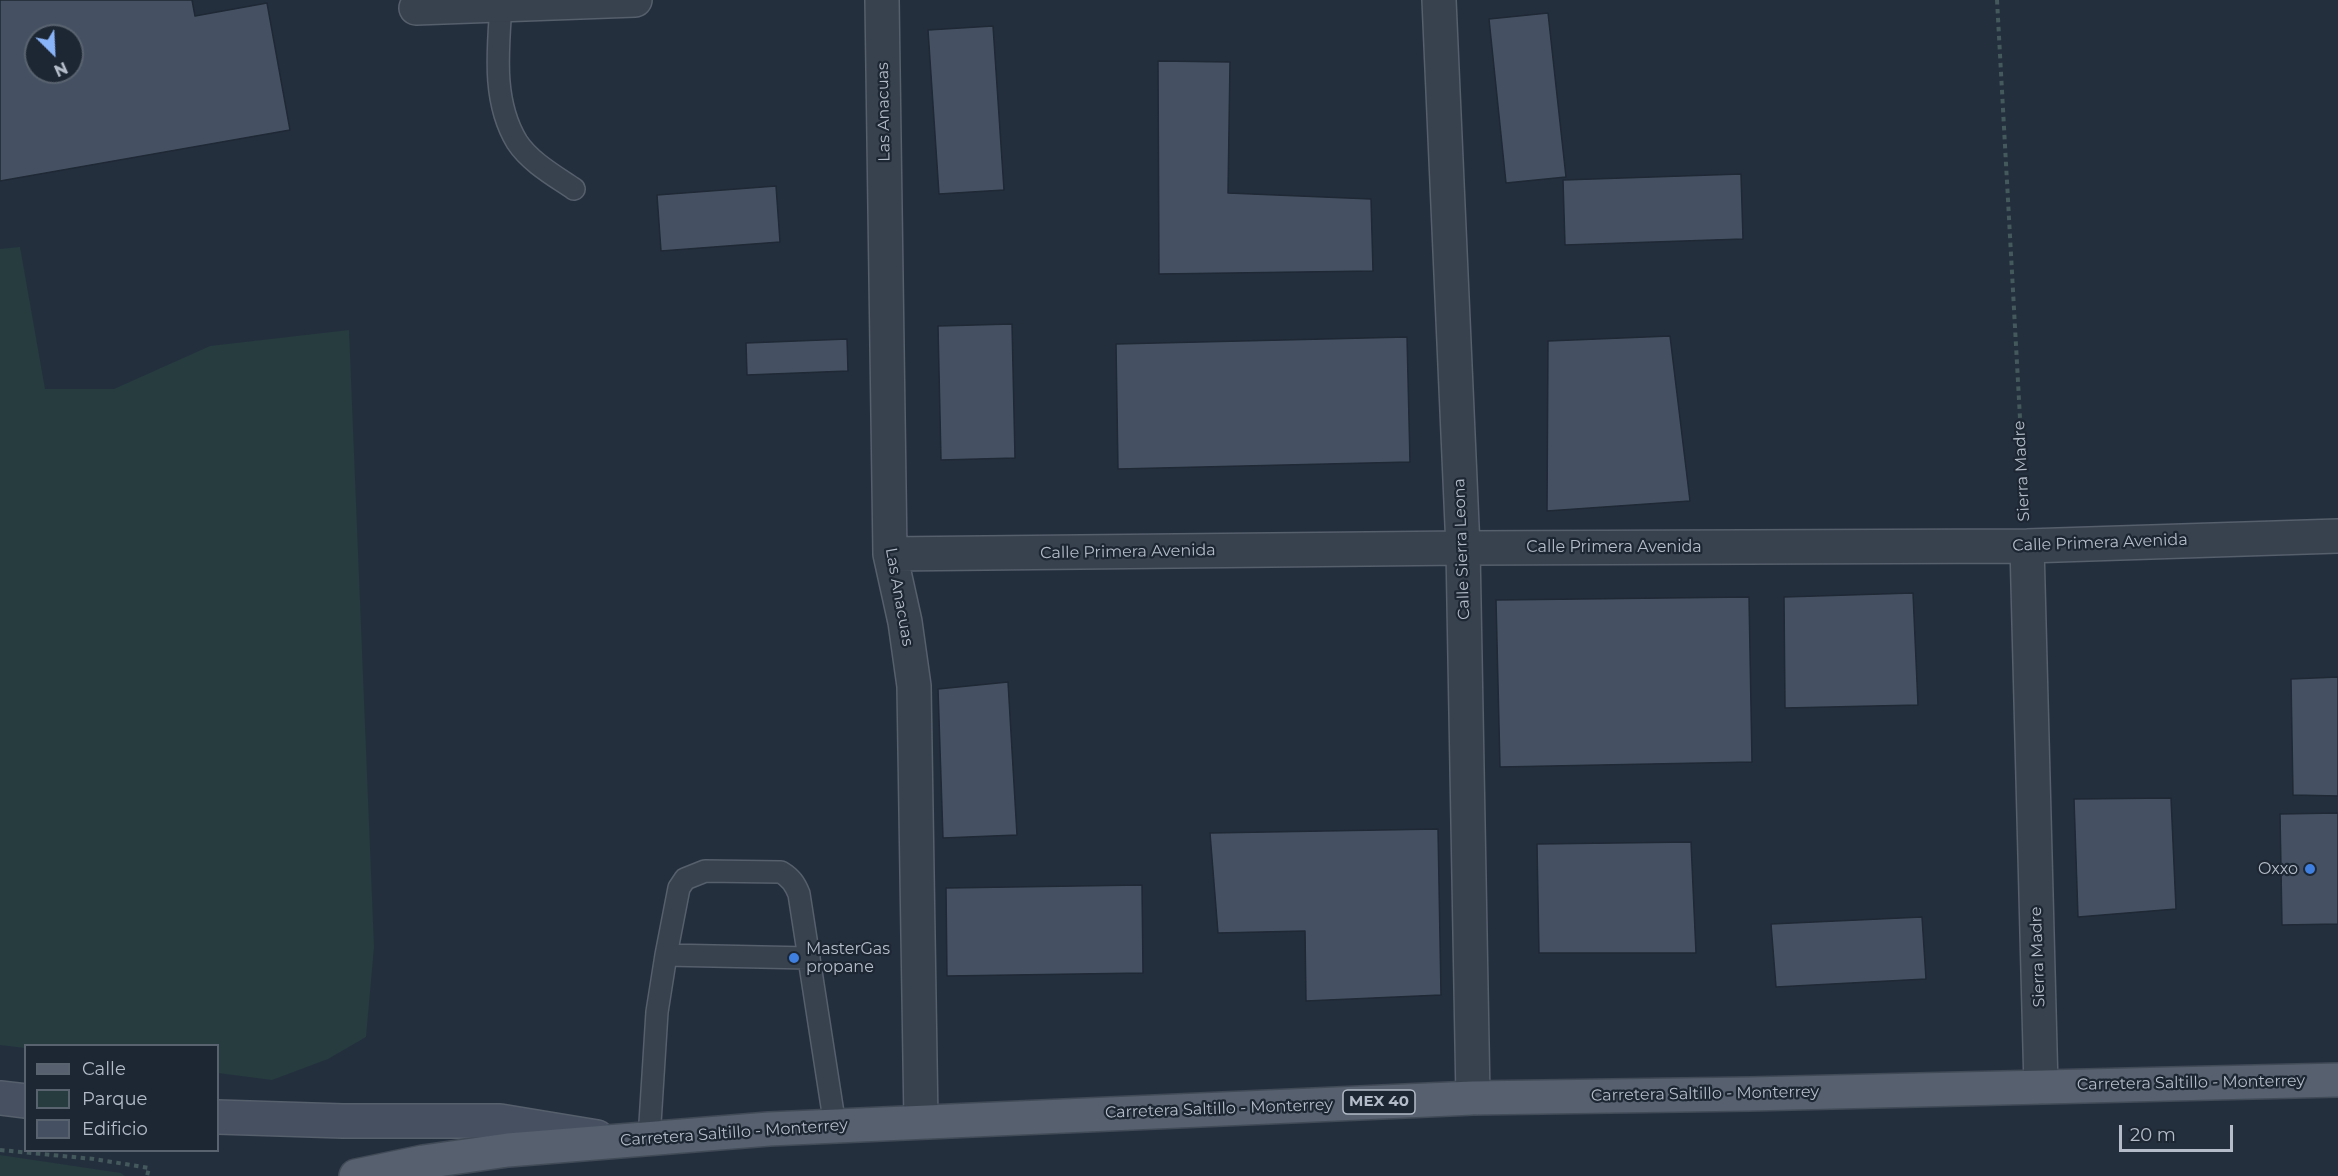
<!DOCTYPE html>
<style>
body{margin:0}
#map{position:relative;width:2338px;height:1176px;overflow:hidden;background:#242f3e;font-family:Montserrat,sans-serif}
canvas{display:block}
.legend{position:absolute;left:24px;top:1044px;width:195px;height:108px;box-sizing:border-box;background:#1d2633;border:2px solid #59626f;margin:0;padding:8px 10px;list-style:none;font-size:18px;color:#b4bcc9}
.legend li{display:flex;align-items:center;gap:12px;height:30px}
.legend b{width:30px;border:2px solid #59626f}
.north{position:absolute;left:24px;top:24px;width:60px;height:60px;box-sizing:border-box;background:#1d2633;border:2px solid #59626f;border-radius:50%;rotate:156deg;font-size:16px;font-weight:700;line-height:24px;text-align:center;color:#b4bcc9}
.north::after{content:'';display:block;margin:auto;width:21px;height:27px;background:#8ab4f8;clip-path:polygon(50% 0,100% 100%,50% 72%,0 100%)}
.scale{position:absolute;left:2119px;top:1125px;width:114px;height:27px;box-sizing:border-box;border:3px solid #b4bcc9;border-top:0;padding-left:8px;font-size:18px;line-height:21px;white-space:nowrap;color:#b4bcc9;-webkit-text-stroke:4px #1d2633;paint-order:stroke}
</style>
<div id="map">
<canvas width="2338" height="1176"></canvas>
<ul class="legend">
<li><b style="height:8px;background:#56606e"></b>Calle</li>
<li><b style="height:16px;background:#263c3f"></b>Parque</li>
<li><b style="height:16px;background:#455162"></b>Edificio</li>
</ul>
<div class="north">N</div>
<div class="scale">20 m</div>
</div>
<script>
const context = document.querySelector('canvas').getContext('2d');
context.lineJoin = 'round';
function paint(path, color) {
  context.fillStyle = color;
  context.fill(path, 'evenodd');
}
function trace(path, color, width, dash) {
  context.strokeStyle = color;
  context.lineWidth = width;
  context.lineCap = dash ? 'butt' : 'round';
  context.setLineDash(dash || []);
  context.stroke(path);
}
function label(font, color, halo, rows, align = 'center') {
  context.font = font + ' Montserrat,sans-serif';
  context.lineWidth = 4.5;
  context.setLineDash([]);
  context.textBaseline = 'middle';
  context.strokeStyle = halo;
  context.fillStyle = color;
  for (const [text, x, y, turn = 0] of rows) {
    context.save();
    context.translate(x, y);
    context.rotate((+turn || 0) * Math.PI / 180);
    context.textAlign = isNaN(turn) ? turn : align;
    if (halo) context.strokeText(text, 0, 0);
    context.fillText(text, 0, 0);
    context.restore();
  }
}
paint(new Path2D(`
 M20 247 45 389H114L210 346 349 330 374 947 366 1037 328 1059 272 1080 218 1073V1046H26L25 1048 0 1045V249Z
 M0 1155 121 1173 125 1176H0Z`), '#263c3f');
const building = new Path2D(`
 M0 0H192L195 16 267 3 290 130 0 181ZM36 36H72V72H36Z
 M1548 13 1566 177 1506 183 1489 19Z
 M993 26 1004 190 939 194 928 30Z
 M1158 61 1230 62 1228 193 1371 199 1373 271 1159 274Z
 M1741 174 1743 239 1565 245 1563 180Z
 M776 186 780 242 661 251 657 195Z
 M1012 324 1015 458 941 460 938 326Z
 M1670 336 1690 501 1547 511 1548 341Z
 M1407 337 1410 462 1118 469 1116 344Z
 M847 339 848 371 747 375 746 343Z
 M1913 593 1918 705 1785 708 1784 597Z
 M1749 597 1752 762 1500 767 1496 600Z
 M2338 677V796L2293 795 2291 679Z
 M1008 682 1017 835 943 838 938 689Z
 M2171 798 2176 909 2078 917 2074 799Z
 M2338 813V924L2282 925 2280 814Z
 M1438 829 1441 995 1306 1001 1305 931 1218 933 1210 833Z
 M1691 842 1696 953H1539L1537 844Z
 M1142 885 1143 973 947 976 946 888Z
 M1922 917 1926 979 1776 987 1771 924Z`);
paint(building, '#455162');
trace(building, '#1f2835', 1.5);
const lane = new Path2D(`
 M501 5C498 50 492 101 517 142 530 162 555 176 574 189
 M809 958 666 955 679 888 685 879 705 871 781 872C791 878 795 884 799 894L835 1126
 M649 1139 657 1012 666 955`);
const street = new Path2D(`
 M882 0 890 554 905 622 914 686 921 1122
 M1439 0 1463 548 1473 1098
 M416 8 635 0
 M2027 546 2041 1087
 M890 554 1463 548 2027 546 2338 536`);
const secondary = new Path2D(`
 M0 1098 26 1101
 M218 1117 343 1121H500L597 1137`);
const primary = new Path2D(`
 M356 1176 423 1162 508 1150 769 1129 1473 1098 1750 1094 2338 1080`);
trace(lane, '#565f6c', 24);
trace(street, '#565f6c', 36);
trace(secondary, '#565f6c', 36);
trace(primary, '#414a57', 36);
trace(new Path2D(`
 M1997 0 2025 509
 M0 1150 94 1159 149 1168 147 1176`), '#44595c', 4, [4.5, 4.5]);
trace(lane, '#38414e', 21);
trace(street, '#38414e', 33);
trace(secondary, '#465061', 33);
trace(primary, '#56606e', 33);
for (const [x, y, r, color] of [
 [2310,869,6,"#3f7fe0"],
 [794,958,6,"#3f7fe0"]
]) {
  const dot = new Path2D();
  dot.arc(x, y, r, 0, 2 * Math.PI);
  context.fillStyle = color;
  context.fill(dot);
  trace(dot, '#1d2633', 2);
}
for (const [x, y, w] of [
 [1379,1102,72]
]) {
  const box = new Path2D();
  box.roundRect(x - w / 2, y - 12, w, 24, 4.5);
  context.fillStyle = '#1d2633';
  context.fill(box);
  trace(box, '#b4bcc9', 1.5);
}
label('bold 15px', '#b4bcc9', null, [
 ["MEX 40",1379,1102]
]);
label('16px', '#b4bcc9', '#1d2633', [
 ["Las Anacuas",884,112,-91],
 ["Sierra Madre",2022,471,-93],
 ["Calle Primera Avenida",2100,543,-2],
 ["Calle Primera Avenida",1614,547],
 ["Calle Sierra Leona",1462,549,-92],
 ["Calle Primera Avenida",1128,552,-1],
 ["Las Anacuas",899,597,80],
 ["Sierra Madre",2038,957,-92],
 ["Carretera Saltillo - Monterrey",2191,1083,-1],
 ["Carretera Saltillo - Monterrey",1705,1094,-1],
 ["Carretera Saltillo - Monterrey",1219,1109,-2],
 ["Carretera Saltillo - Monterrey",734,1133,-4]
]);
label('16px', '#b4bcc9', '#1d2633', [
 ["Oxxo",2298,869],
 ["MasterGas",806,949,"left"],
 ["propane",806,967,"left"]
], 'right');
</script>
